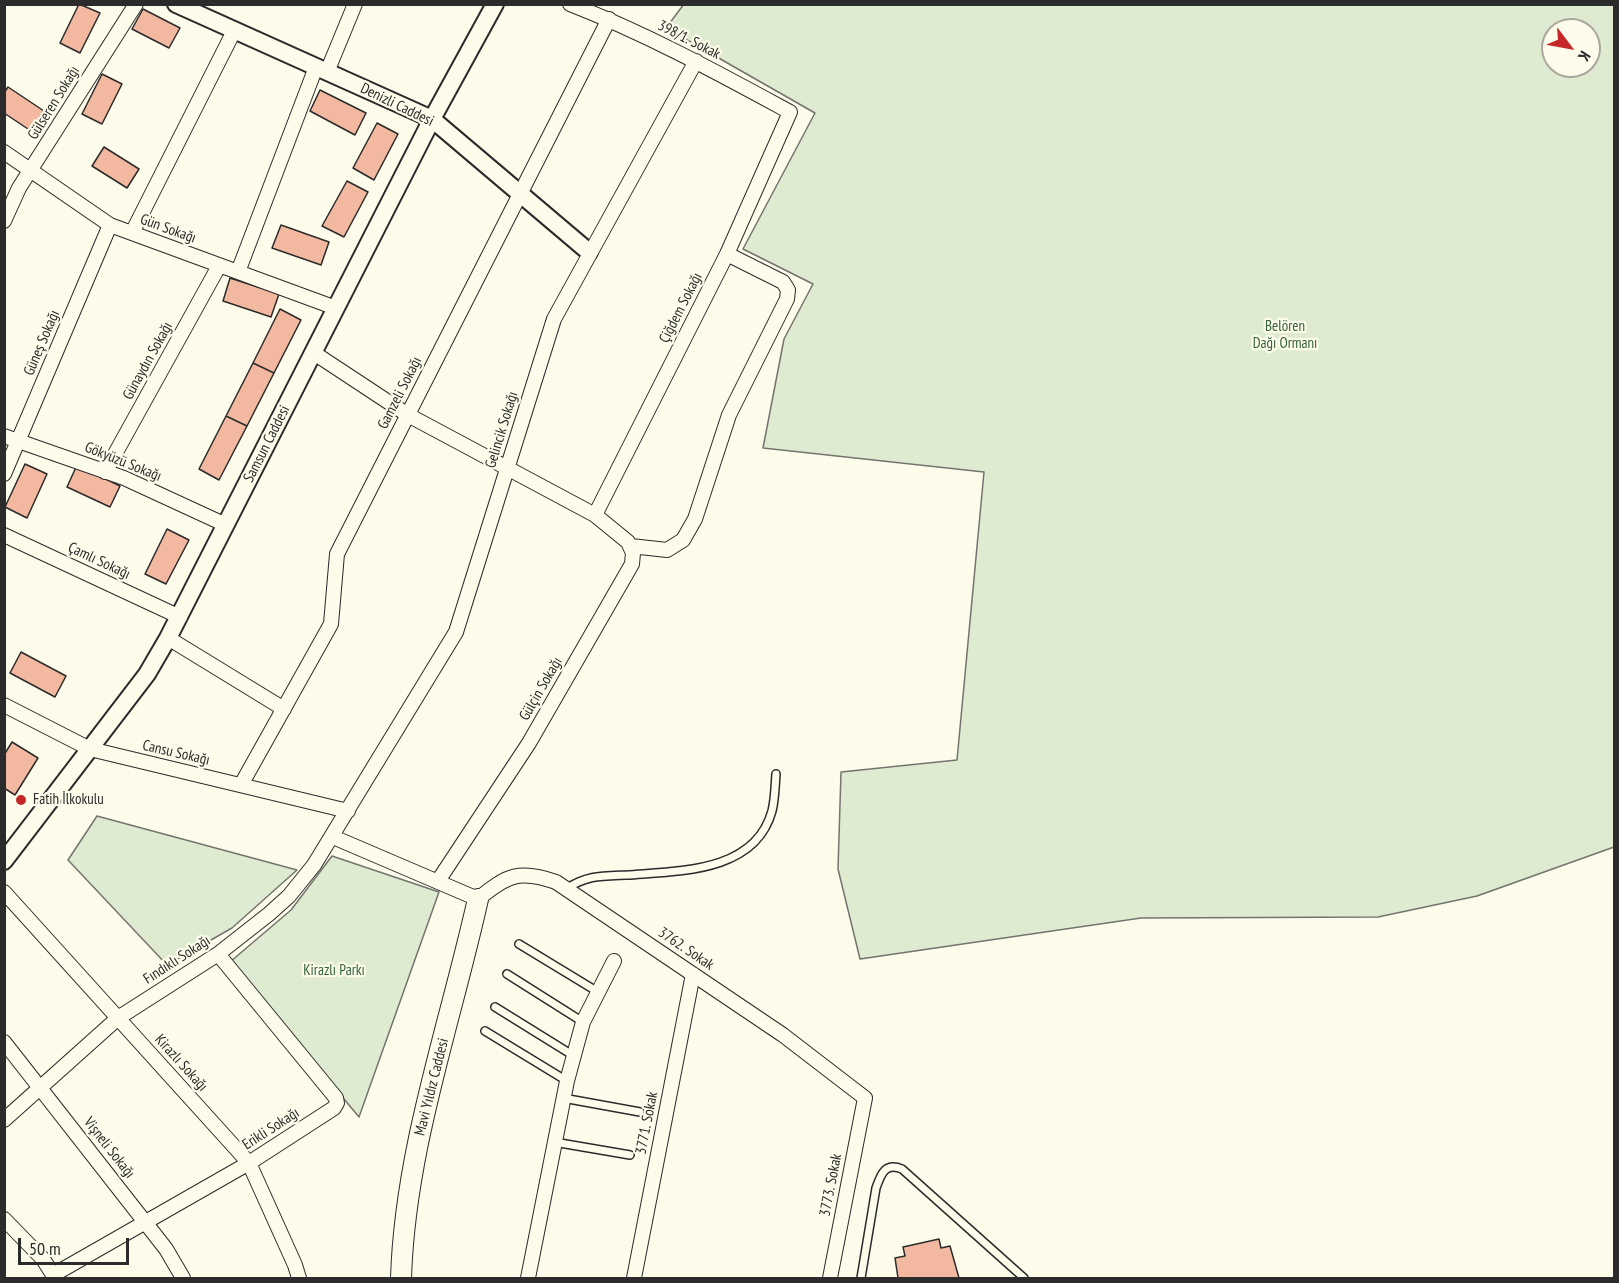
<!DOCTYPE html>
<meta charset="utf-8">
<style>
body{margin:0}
#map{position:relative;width:1619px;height:1283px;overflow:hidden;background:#fdfbea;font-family:"PT Sans Narrow",sans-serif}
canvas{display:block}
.frame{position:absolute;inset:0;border:6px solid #2b2b2b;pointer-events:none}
.north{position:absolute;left:1541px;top:18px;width:60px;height:60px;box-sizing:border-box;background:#fdfbea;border:2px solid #a9a89e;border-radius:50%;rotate:122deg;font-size:16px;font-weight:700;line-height:24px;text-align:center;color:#2b2b2b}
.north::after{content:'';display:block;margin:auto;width:21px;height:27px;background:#c62828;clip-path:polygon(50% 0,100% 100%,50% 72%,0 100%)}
.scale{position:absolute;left:18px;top:1238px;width:111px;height:27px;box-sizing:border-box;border:3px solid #2b2b2b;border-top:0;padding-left:8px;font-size:18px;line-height:21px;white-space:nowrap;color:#2b2b2b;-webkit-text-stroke:4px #fdfbea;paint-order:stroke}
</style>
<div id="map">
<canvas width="1619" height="1283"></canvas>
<div class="frame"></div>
<div class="north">K</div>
<div class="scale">50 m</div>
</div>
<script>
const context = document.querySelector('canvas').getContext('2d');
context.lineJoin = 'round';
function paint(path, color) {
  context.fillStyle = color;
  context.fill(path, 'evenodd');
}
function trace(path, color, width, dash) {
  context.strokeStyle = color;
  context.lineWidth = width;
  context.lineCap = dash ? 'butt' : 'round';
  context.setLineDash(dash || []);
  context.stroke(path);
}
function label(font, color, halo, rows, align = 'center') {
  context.font = font + ' "PT Sans Narrow",sans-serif';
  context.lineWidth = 4.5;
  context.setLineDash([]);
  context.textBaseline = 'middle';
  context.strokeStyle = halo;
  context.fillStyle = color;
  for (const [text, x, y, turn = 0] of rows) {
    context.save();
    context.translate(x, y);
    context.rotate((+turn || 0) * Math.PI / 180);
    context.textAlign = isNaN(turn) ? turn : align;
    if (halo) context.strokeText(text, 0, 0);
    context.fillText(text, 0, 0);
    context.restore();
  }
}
const green = new Path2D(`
 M684 4 1614 5V847L1477 896 1378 917 1141 918 860 959 838 869 841 772 957 760 984 472 763 448 784 339 813 284 743 249 815 113 666 28ZM1553 30H1589V66H1553Z
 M97 816 297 870 232 928 167 965 68 860Z
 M332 856 439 892 359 1117 230 962 291 910Z`);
paint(green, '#deebd1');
trace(green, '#74746e', 1.5);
const building = new Path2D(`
 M79 4 100 13 80 53 60 43Z
 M143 9 180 28 169 48 132 29Z
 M102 74 122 84 102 124 82 114Z
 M8 87 44 111 31 131 4 113V93Z
 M320 90 366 113 355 135 310 111Z
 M377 123 398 134 374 180 353 168Z
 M104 147 139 169 127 188 92 166Z
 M347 181 368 192 344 237 322 226Z
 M281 225 329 242 321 265 272 248Z
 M230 278 279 294 271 317 223 301Z
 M280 309 301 320 274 373 253 363Z
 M253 363 274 373 247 426 226 416Z
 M226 416 247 426 219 480 199 469Z
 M25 464 47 474 27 518 5 507Z
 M77 465 120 486 110 507 67 487Z
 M167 529 189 540 166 584 145 574Z
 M21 652 66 676 55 697 10 673Z
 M12 742 38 758 15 795 4 788V755Z
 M939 1239 941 1248 950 1246 959 1278H898L895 1258 905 1256 903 1247Z`);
paint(building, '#f2b8a0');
trace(building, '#2b2b2b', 1.5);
const service = new Path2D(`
 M566 889C587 875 602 876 627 875 678 871 755 873 772 811 775 799 775 786 776 774
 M519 944 598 992
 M507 974 583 1022
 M495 1007 574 1056
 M485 1031 567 1081
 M563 1098 640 1112
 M554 1142 630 1155
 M861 1278 876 1188C881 1174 885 1162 902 1169L1024 1278`);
const minor = new Path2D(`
 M570 4C647 34 718 73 790 112L727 254 595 515
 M327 72 355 4
 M4 152 110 225 336 308
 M4 221 19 188 136 4
 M132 233 234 31
 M238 272 316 67
 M314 353 408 415 595 515 628 542 633 553 632 564 529 743 438 881
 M4 436 124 478 226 525
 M105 472 219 266
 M4 474 110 225
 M4 535 180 617
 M631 546 667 550 683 540 695 519 729 415 787 299 788 290 783 282 727 254
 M168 638 284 709
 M4 705 90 749 348 811
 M241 785 331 624 337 554 609 19
 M333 837 478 899C507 875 520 869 556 882L783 1035 865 1098 830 1278
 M4 892 249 1163 295 1265 299 1278
 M4 1042 166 1249 183 1278
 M4 1120 118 1018 218 954 269 914 289 896 314 865 456 632 554 319 696 61
 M4 1219 43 1259 55 1278
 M53 1275 249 1163 334 1108 337 1103 336 1098 218 954
 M528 1278 567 1081 583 1022 614 961
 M634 1278 693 974`);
const tertiary = new Path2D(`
 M176 4 432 119 589 252
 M4 861 147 674 168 638 432 119 495 4`);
const secondary = new Path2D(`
 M401 1278C405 1149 450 1025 478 899`);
trace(service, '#2b2b2b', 10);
trace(minor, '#2b2b2b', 16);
trace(tertiary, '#2b2b2b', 20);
trace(secondary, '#2b2b2b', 22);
trace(service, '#fdfbea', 7);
trace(minor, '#fdfbea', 14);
trace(tertiary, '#fdfbea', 16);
trace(secondary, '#fdfbea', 20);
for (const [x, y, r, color] of [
 [21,800,6,"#c62828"]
]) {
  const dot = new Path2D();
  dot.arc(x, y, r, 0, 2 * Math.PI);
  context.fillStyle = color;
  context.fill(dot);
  trace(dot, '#fdfbea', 2);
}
label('15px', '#2b2b2b', '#fdfbea', [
 ["398/1. Sokak",689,40,27],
 ["Gülseren Sokağı",54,103,-58],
 ["Denizli Caddesi",397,105,26],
 ["Gün Sokağı",168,229,20],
 ["Çiğdem Sokağı",681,308,-63],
 ["Güneş Sokağı",42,343,-67],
 ["Günaydın Sokağı",148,361,-61],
 ["Gamzeli Sokağı",400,393,-63],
 ["Gelincik Sokağı",502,430,-73],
 ["Samsun Caddesi",267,444,-63],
 ["Gökyüzü Sokağı",123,462,22],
 ["Çamlı Sokağı",99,561,25],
 ["Gülçin Sokağı",541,689,-60],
 ["Cansu Sokağı",176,753,13],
 ["3762. Sokak",686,949,34],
 ["Fındıklı Sokağı",177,960,-33],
 ["Kirazlı Sokağı",181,1063,48],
 ["Mavi Yıldız Caddesi",432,1087,-76],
 ["3771. Sokak",647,1123,-79],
 ["Erikli Sokağı",271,1129,-33],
 ["Vişneli Sokağı",109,1148,52],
 ["3773. Sokak",831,1185,-79]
]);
label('15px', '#34623c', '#fdfbea', [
 ["Belören",1285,327],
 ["Dağı Ormanı",1285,344],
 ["Kirazlı Parkı",334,971]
]);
label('15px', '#2b2b2b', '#fdfbea', [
 ["Fatih İlkokulu",33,800]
], 'left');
</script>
